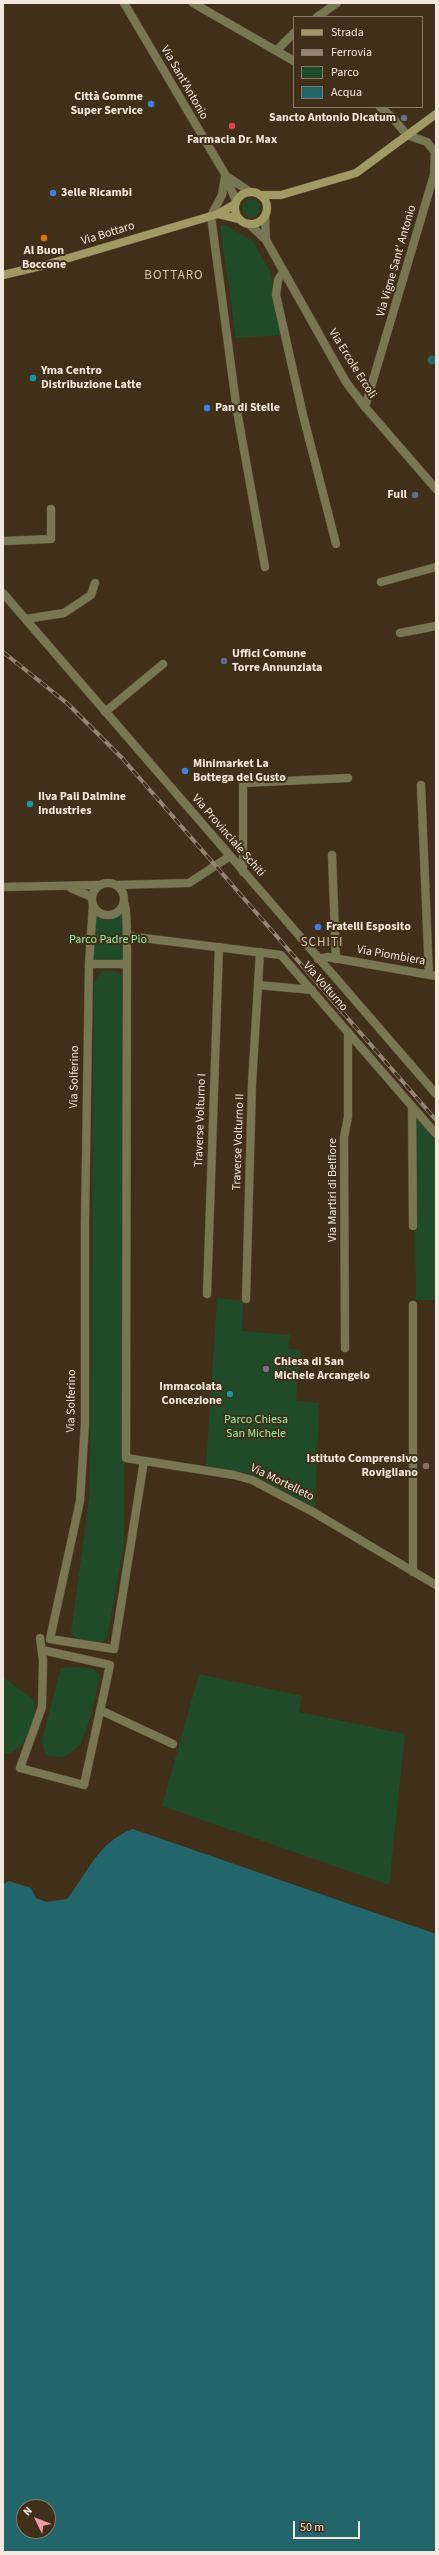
<!DOCTYPE html>
<meta charset="utf-8">
<style>
body{margin:0}
#map{position:relative;width:439px;height:2555px;overflow:hidden;background:#40301a;font-family:"Source Sans 3",sans-serif}
canvas{display:block}
.frame{position:absolute;inset:0;border:4px solid #f3e8db;pointer-events:none}
.legend{position:absolute;left:293px;top:16px;width:130px;height:92px;box-sizing:border-box;background:#40301a;border:1px solid #887a67;margin:0;padding:5px 7px;list-style:none;font-size:12px;color:#f3e8db}
.legend li{display:flex;align-items:center;gap:8px;height:20px}
.legend b{width:20px;border:1px solid #887a67}
.north{position:absolute;left:16px;top:2499px;width:40px;height:40px;box-sizing:border-box;background:#40301a;border:1px solid #887a67;border-radius:50%;rotate:313deg;font-size:11px;font-weight:700;line-height:16px;text-align:center;color:#f3e8db}
.north::after{content:'';display:block;margin:auto;width:14px;height:18px;background:#f39aa7;clip-path:polygon(50% 0,100% 100%,50% 72%,0 100%)}
.scale{position:absolute;left:293px;top:2521px;width:67px;height:18px;box-sizing:border-box;border:2px solid #f3e8db;border-top:0;padding-left:5px;font-size:12px;line-height:14px;white-space:nowrap;color:#f3e8db;-webkit-text-stroke:3px #40301a;paint-order:stroke}
</style>
<div id="map">
<canvas width="439" height="2555"></canvas>
<div class="frame"></div>
<ul class="legend">
<li><b style="height:5px;background:#9f9b63"></b>Strada</li>
<li><b style="height:5px;background:#938674"></b>Ferrovia</li>
<li><b style="height:11px;background:#204b29"></b>Parco</li>
<li><b style="height:11px;background:#22666c"></b>Acqua</li>
</ul>
<div class="north">N</div>
<div class="scale">50 m</div>
</div>
<script>
const context = document.querySelector('canvas').getContext('2d');
context.lineJoin = 'round';
function paint(path, color) {
  context.fillStyle = color;
  context.fill(path, 'evenodd');
}
function trace(path, color, width, dash) {
  context.strokeStyle = color;
  context.lineWidth = width;
  context.lineCap = dash ? 'butt' : 'round';
  context.setLineDash(dash || []);
  context.stroke(path);
}
function label(font, color, halo, rows, align = 'center') {
  context.font = font + ' "Source Sans 3",sans-serif';
  context.lineWidth = 4;
  context.setLineDash([]);
  context.textBaseline = 'middle';
  context.strokeStyle = halo;
  context.fillStyle = color;
  for (const [text, x, y, turn = 0] of rows) {
    context.save();
    context.translate(x, y);
    context.rotate((+turn || 0) * Math.PI / 180);
    context.textAlign = isNaN(turn) ? turn : align;
    if (halo) context.strokeText(text, 0, 0);
    context.fillText(text, 0, 0);
    context.restore();
  }
}
paint(new Path2D(`
 M242 208a9 9 0 1 1 18 0a9 9 0 1 1-18 0Z
 M225 225 252 240 270 271 282 335 236 338 220 226Z
 M124 902 127 964H89L96 910 110 915 119 911Z
 M109 970 118 972 122 976V1456L124 1463V1543L108 1633 106 1639 100 1643 78 1640 71 1633 90 1492 94 984 101 972Z
 M414 1113 436 1138V1300H416Z
 M217 1298 243 1301 242 1331 290 1335 288 1349 300 1350 296 1401 319 1403 315 1509 260 1480 242 1472 206 1466Z
 M80 1667 93 1669 100 1675 90 1720 80 1745 64 1757 48 1756 44 1751 42 1739 61 1668Z
 M199 1674 302 1696 299 1712 405 1734 389 1885 162 1806Z
 M3 1677 34 1700C37 1719 27 1754 3 1754Z`), '#204b29');
paint(new Path2D(`
 M427.5 360a4.5 4.5 0 1 1 9 0a4.5 4.5 0 1 1-9 0Z
 M133 1829 436 1934V2552H3V1884L9 1881 31 1888 36 1898 46 1902 67 1899C89 1871 98 1842 133 1829ZM24 2507H48V2531H24Z`), '#22666c');
const minor = new Path2D(`
 M193 3 294 61
 M317 17 337 3
 M277 50 294 33
 M211 216 237 411 265 567
 M283 272 278 280 276 295 303 415 336 544
 M365 407 434 175 435 152 427 142 407 135 392 117 380 107
 M3 541 51 539V509
 M381 582 436 567
 M26 619 64 613 91 595 95 583
 M400 633 436 626
 M105 712 163 664
 M421 785 429 975
 M332 855 336 959
 M243 872V783L348 778
 M124 902 126 910 127 936 126 1458 234 1475 252 1480 313 1512 436 1585
 M93 905 89 964 85 1223V1423L80 1501 50 1639 114 1649 144 1461
 M127 936 281 955 436 1134
 M318 959 328 957 436 976
 M89 964H127
 M258 985 260 952
 M412 1106 413 1226
 M207 1294 219 947
 M246 1299 252 1084 258 985 312 990
 M413 1305V1572
 M345 1348 344 1137 348 1117V1032
 M40 1638 43 1660 42 1707 20 1768 84 1785 110 1665 42 1650
 M100 1710 173 1744`);
const tertiary = new Path2D(`
 M124 3 225 174 236 201
 M225 175 250 192
 M265 215 266 240
 M211 216 222 195 225 177
 M249 224 266 240 346 382 365 407 436 489
 M3 593 436 1094
 M92 899a16 16 0 1 1 32 0a16 16 0 1 1-32 0Z
 M116 885 189 883 230 856
 M3 887 99 885
 M71 888 92 897`);
const secondary = new Path2D(`
 M235 208a16 16 0 1 1 32 0a16 16 0 1 1-32 0Z
 M260 195H281L356 173 436 114
 M218 214 239 219
 M3 275 45 265 218 214 235 204`);
trace(minor, '#5d4d39', 9);
trace(tertiary, '#5d4d39', 9);
trace(secondary, '#5d4d39', 9);
trace(minor, '#787653', 8);
trace(tertiary, '#787653', 8);
trace(secondary, '#9f9b63', 8);
const rail = new Path2D(`
 M3 652 68 704 123 759 436 1120`);
trace(rail, '#938674', 4);
trace(rail, '#40301a', 2.5, [8]);
for (const [x, y, r, color] of [
 [151,104,4,"#3f7fe0"],
 [404,118,4,"#6b7280"],
 [232,126,4,"#e0444e"],
 [53,193,4,"#3f7fe0"],
 [44,238,4,"#e8710a"],
 [33,378,4,"#0f9aa8"],
 [207,408,4,"#3f7fe0"],
 [415,495,4,"#5c6f8a"],
 [224,661,4,"#5c6f8a"],
 [185,771,4,"#3f7fe0"],
 [30,804,4,"#0f9aa8"],
 [318,927,4,"#3f7fe0"],
 [266,1369,4,"#6b7280"],
 [230,1394,4,"#0f9aa8"],
 [426,1466,4,"#8d6e63"]
]) {
  const dot = new Path2D();
  dot.arc(x, y, r, 0, 2 * Math.PI);
  context.fillStyle = color;
  context.fill(dot);
  trace(dot, '#40301a', 1.5);
}
label('12px', '#f3e8db', '#40301a', [
 ["Via Sant'Antonio",184,83,60],
 ["Via Bottaro",108,234,-17],
 ["Via Vigne Sant' Antonio",397,261,-74],
 ["Via Ercole Ercoli",352,364,58],
 ["Via Provinciale Schiti",228,836,49],
 ["Via Piombiera",391,956,10],
 ["Via Volturno",325,987,49],
 ["Via Solferino",75,1077,-89],
 ["Traverse Volturno I",201,1120,-88],
 ["Traverse Volturno II",239,1142,-88],
 ["Via Martiri di Belfiore",333,1190,-90],
 ["Via Solferino",72,1401,-89],
 ["Via Mortelleto",282,1483,26]
]);
label('bold 12px', '#f3e8db', '#40301a', [
 ["Città Gomme",143,97,"right"],
 ["Super Service",143,111,"right"],
 ["Sancto Antonio Dicatum",396,118,"right"],
 ["Farmacia Dr. Max",232,140,"center"],
 ["3elle Ricambi",61,193],
 ["Al Buon",44,251,"center"],
 ["Boccone",44,265,"center"],
 ["Yma Centro",41,371],
 ["Distribuzione Latte",41,385],
 ["Pan di Stelle",215,408],
 ["Full",407,495,"right"],
 ["Uffici Comune",232,654],
 ["Torre Annunziata",232,668],
 ["Minimarket La",193,764],
 ["Bottega del Gusto",193,778],
 ["Ilva Pali Dalmine",38,797],
 ["Industries",38,811],
 ["Fratelli Esposito",326,927],
 ["Chiesa di San",274,1362],
 ["Michele Arcangelo",274,1376],
 ["Immacolata",222,1387,"right"],
 ["Concezione",222,1401,"right"],
 ["Istituto Comprensivo",418,1459,"right"],
 ["Rovigliano",418,1473,"right"]
], 'left');
label('12px', '#92f2a3', '#40301a', [
 ["Parco Padre Pio",108,940],
 ["Parco Chiesa",256,1420],
 ["San Michele",256,1434]
]);
context.letterSpacing = '1px';
label('13px', '#d5c1a7', '#40301a', [
 ["BOTTARO",174,276],
 ["SCHITI",322,943]
]);
context.letterSpacing = '0px';
</script>
